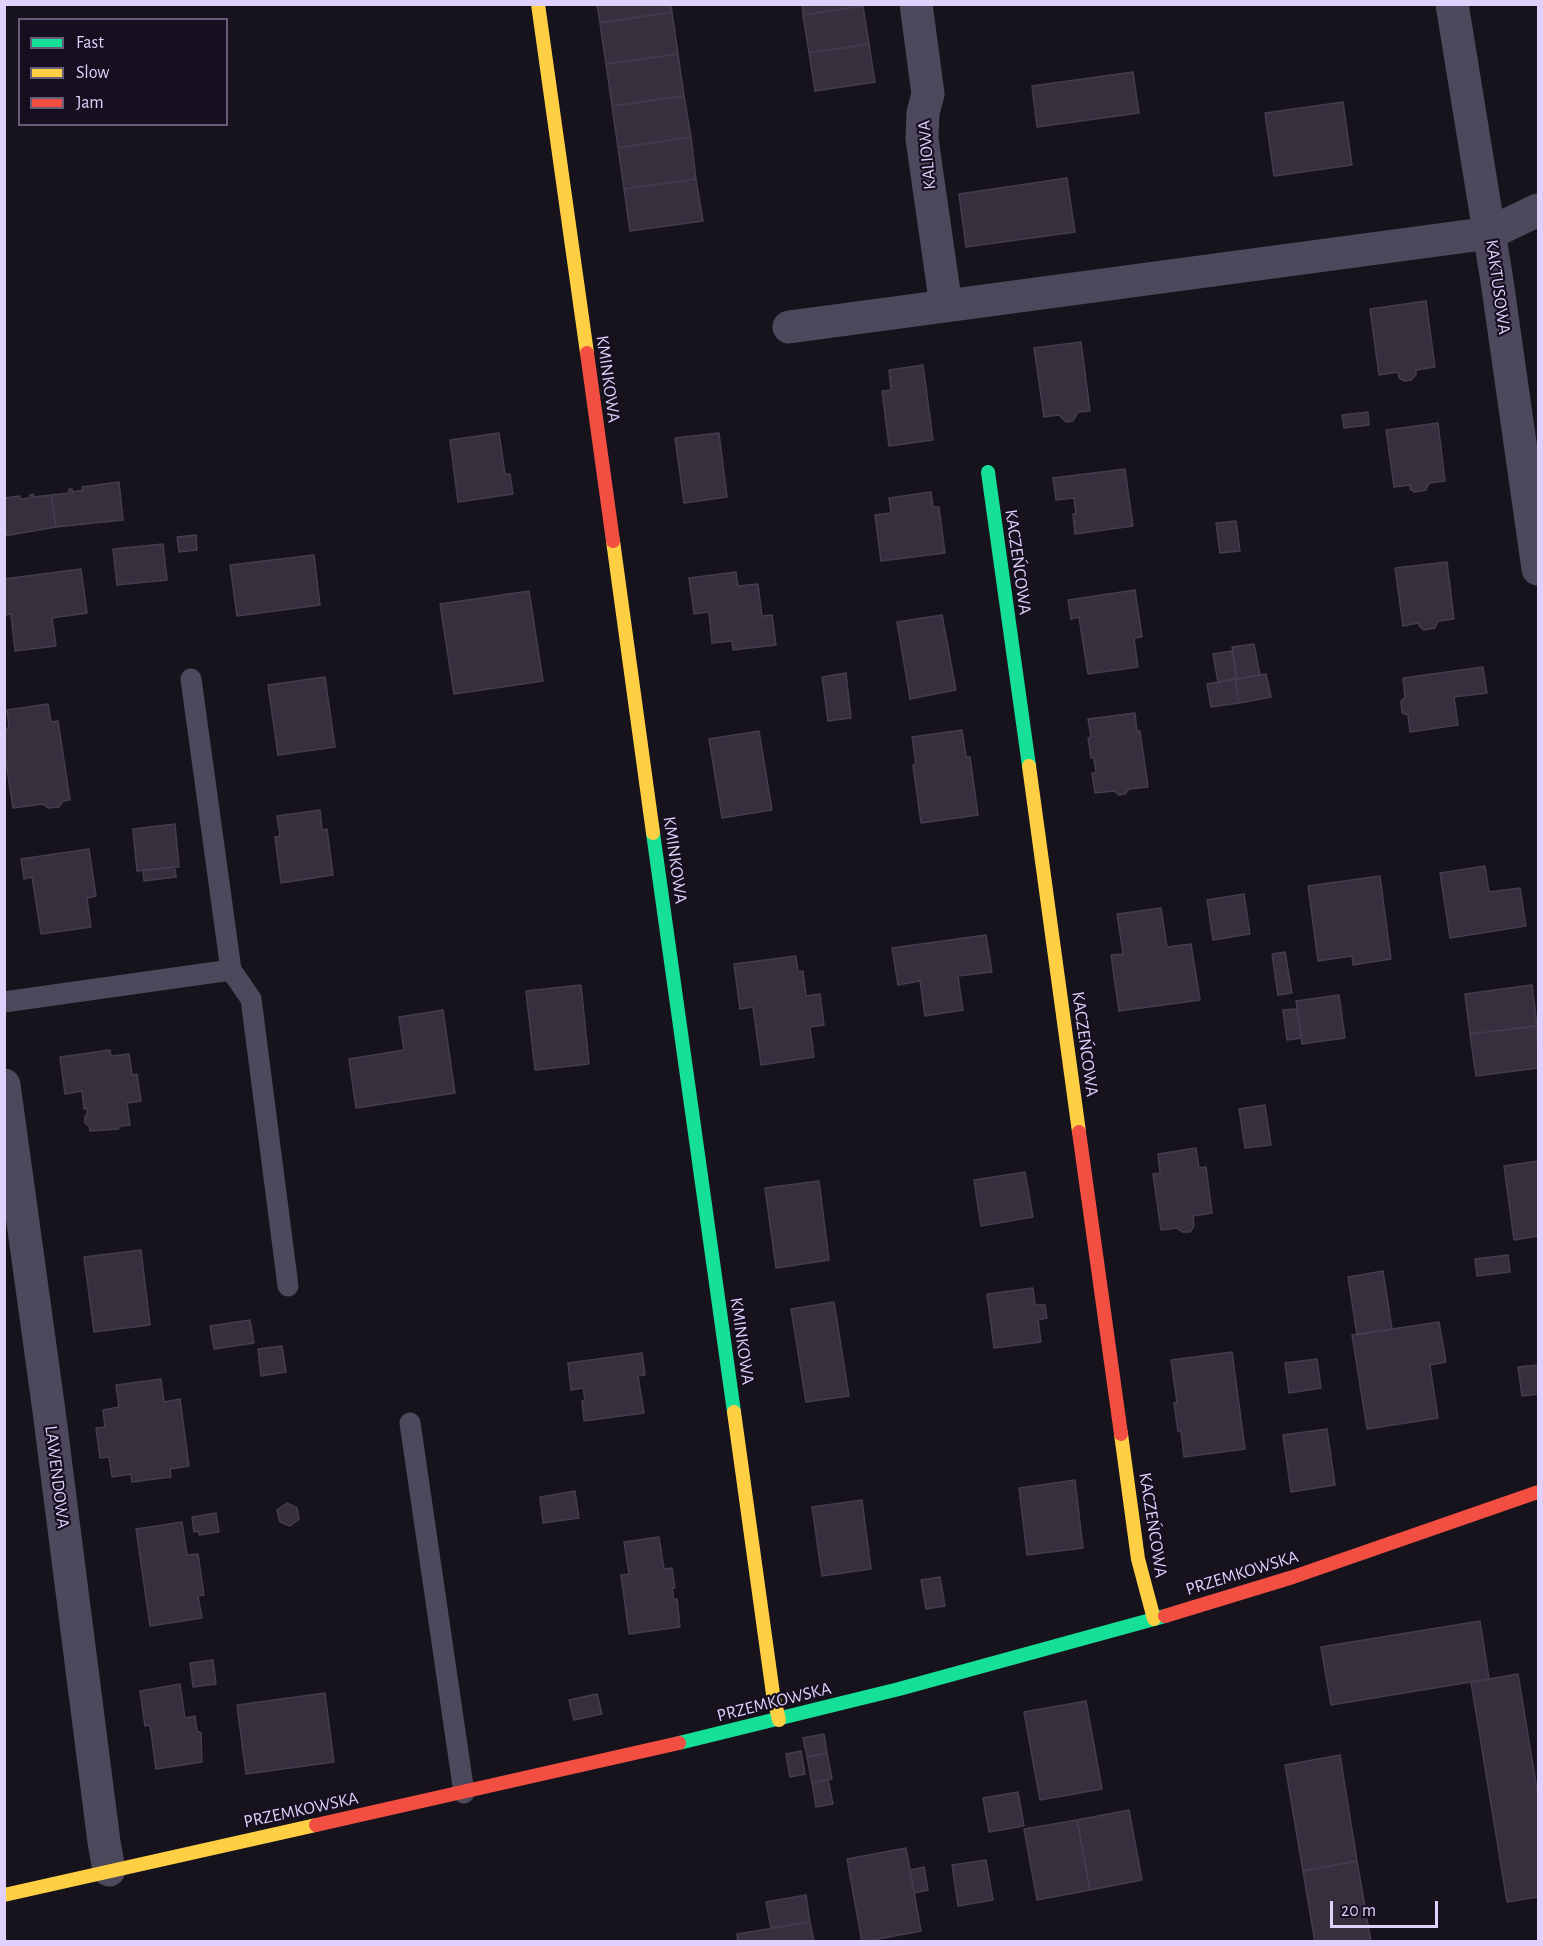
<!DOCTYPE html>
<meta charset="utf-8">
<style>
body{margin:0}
#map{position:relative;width:1543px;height:1946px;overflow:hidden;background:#16131c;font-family:"Alegreya Sans",sans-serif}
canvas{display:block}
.frame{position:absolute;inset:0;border:6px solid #dfd1fb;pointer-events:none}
.legend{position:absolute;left:18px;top:18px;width:210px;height:108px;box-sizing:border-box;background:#150f20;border:2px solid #665d78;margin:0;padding:8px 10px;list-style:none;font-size:18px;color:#dfd1fb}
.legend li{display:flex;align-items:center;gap:12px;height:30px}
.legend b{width:30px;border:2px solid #665d78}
.scale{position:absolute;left:1330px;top:1901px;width:108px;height:27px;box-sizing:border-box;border:3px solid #dfd1fb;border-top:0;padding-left:8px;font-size:18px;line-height:21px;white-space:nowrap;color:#dfd1fb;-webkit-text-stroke:4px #150f20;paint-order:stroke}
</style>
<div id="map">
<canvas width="1543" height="1946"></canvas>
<div class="frame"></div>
<ul class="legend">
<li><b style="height:8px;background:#16e098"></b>Fast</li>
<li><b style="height:8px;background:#ffcf43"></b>Slow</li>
<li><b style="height:8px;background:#f24e42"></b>Jam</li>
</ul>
<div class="scale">20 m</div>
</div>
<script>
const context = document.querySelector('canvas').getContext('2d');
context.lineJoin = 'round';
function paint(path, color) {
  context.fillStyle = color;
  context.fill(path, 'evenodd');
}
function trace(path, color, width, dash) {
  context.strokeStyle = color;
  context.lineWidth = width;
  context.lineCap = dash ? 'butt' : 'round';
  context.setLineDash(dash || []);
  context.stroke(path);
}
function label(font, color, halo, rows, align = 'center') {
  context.font = font + ' "Alegreya Sans",sans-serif';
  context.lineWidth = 4.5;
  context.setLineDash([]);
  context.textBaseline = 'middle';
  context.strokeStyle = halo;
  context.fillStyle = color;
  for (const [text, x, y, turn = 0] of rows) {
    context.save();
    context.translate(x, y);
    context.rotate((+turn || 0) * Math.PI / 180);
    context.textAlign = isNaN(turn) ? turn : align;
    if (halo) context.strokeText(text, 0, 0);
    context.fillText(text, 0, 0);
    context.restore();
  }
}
const building = new Path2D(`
 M597 4H671L672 12 600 23Z
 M802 4H863V6L803 15Z
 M863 6 869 44 809 53 803 15Z
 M672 12 678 54 606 64 600 23Z
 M869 44 875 82 815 91 809 53Z
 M678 54 684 96 612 106 606 64Z
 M1133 72 1139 113 1037 127 1032 86Z
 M684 96 691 137 618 148 612 106Z
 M1343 102 1352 165 1274 176 1265 113Z
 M691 137 696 179 624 189 618 148Z
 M1067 178 1075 232 966 247 959 194Z
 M696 179 703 221 630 231 624 189Z
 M1426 301 1435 367 1416 370V375L1411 380 1405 381 1399 378 1398 372 1379 375 1370 309Z
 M1081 342 1090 411 1078 412 1073 421 1066 422 1059 415 1044 417 1034 348Z
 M923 365 933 440 889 446 882 391 891 390 889 370Z
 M1368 412 1369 425 1344 428 1342 415Z
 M1438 423 1445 481 1429 483 1426 490 1415 492 1410 489V485L1394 487 1386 430Z
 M499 433 505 474H510L513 494 458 502 450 440Z
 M719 433 727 497 684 503 675 438Z
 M1125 469 1133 526 1075 534 1073 514H1076L1074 498 1056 500 1053 478Z
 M119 482 123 520 56 527 51 495 69 493V489H72L73 492 83 490 82 487Z
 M931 492 933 507H939L945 553 881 561 875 515 891 513 889 498Z
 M33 494 34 497 51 495 56 527 4 536V498L20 496V499L30 498V495Z
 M1236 521 1240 551 1220 553 1216 523Z
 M196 535 197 550 179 552 177 537Z
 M163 544 167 580 117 585 113 549Z
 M314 555 320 605 237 616 230 565Z
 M1447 562 1454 619 1438 621 1435 628 1424 630 1419 626V623L1403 626 1395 568Z
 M81 569 87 613 52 618 56 646 15 651 11 614 4 615V579Z
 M736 572 738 586 758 584 762 616 772 615 776 645 733 650 732 641 712 643 709 612 694 614 689 578Z
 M1135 590 1142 637 1134 638 1138 667 1088 674 1079 617 1071 619 1068 600Z
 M529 591 543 681 454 694 440 604Z
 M942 615 956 690 910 699 897 622Z
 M1254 644 1260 675 1237 679 1232 647Z
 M1232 651 1237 679 1218 682 1213 654Z
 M1483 667 1487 693 1454 697 1458 725 1410 732 1408 715 1402 713 1401 701 1405 697 1403 678Z
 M846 673 851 718 828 721 822 677Z
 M1266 674 1271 697 1239 703 1235 679Z
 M325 677 335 747 278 755 268 685Z
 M1235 679 1239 703 1211 707 1207 684Z
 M48 704 51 722 58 721 70 800 63 801 59 807 48 808 43 804 13 808 4 749V729L9 728 7 710Z
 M1135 713 1137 731H1140L1148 787 1129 789 1125 794 1119 795 1114 791 1095 793 1092 773H1096L1094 758H1091L1088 738 1091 737 1088 719Z
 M962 730 966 757H970L978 815 921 823 913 765 916 764 912 737Z
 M759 731 772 810 722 818 709 739Z
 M320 810 322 830 327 829 333 875 281 883 275 837 280 836 277 816Z
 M175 824 179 867 137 871 133 829Z
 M89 849 96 896 87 898 91 927 41 934 32 877 24 879 21 859Z
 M1485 866 1489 892 1520 888 1526 926 1450 938 1440 873Z
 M175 867 176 877 144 881 143 870Z
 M1380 876 1391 959 1353 965 1352 956 1318 961 1308 886Z
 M1244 894 1250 934 1213 940 1207 900Z
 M1161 908 1167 947 1191 944 1200 1000 1119 1011 1111 955 1123 954 1117 914Z
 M986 935 992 972 958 976 963 1010 925 1016 920 981 898 985 892 948Z
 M1285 952 1292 993 1278 995 1272 954Z
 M796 956 798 972 803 971 806 996 820 994 824 1025 810 1027 814 1057 761 1065 753 1007 740 1009 734 964Z
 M581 985 589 1064 535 1070 526 991Z
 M1532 985 1537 1026 1470 1034 1465 994Z
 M1339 995 1345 1038 1302 1044 1296 1001Z
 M1297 1009 1301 1038 1287 1040 1283 1010Z
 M443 1010 455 1093 356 1108 349 1059 404 1050 399 1017Z
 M1537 1026 1538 1068 1476 1076 1470 1034Z
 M110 1050 111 1056 129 1054 132 1075 137 1074 141 1101 127 1103 130 1125 121 1126 118 1129 90 1131 89 1126 85 1123V1117L87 1114V1108L84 1109 82 1091 65 1094 60 1057Z
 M1265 1105 1271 1145 1245 1148 1239 1109Z
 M1196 1148 1199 1168 1206 1167 1212 1213 1193 1216 1194 1226 1190 1232H1182L1177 1228 1161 1230 1153 1174 1160 1173 1158 1154Z
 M1538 1161V1236L1514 1240 1504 1166Z
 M1025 1172 1033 1217 981 1226 974 1180Z
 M819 1181 829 1260 776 1268 765 1188Z
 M141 1250 150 1325 94 1332 84 1257Z
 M1508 1255 1510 1272 1477 1276 1475 1259Z
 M1383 1271 1392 1329 1357 1335 1348 1277Z
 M1033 1288 1035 1305H1045L1047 1318 1038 1320 1041 1342 994 1348 987 1294Z
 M834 1302 849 1396 806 1402 791 1309Z
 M250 1320 254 1343 214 1349 210 1326Z
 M1439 1322 1446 1362 1430 1365 1438 1418 1367 1429 1352 1335Z
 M282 1346 286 1372 261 1376 258 1349Z
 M1232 1352 1245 1449 1184 1457 1181 1431H1178L1174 1403H1177L1171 1360Z
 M642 1353 645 1375 638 1376 644 1413 584 1421 582 1401 585 1400 583 1388 571 1390 568 1363Z
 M1317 1359 1321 1388 1289 1393 1285 1363Z
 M1538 1365V1394L1522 1396 1518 1367Z
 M161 1379 164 1402 180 1399 189 1466 170 1469 171 1477 132 1482 131 1474 112 1477 109 1457 100 1458 96 1428 105 1427 103 1410 119 1407 116 1385Z
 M1327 1429 1335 1485 1291 1492 1283 1435Z
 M1075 1480 1083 1548 1027 1555 1019 1488Z
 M575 1491 579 1518 543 1523 540 1497Z
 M862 1500 871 1569 822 1576 812 1507Z
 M287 1503 297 1508 299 1519 290 1526 280 1522 277 1510Z
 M216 1513 219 1532 199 1535V1531L194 1532 192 1517Z
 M182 1522 187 1555 198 1554 204 1595 198 1596 202 1618 150 1626 136 1529Z
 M659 1537 664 1569 672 1568 675 1588H672L674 1600 677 1599 680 1627 629 1634 621 1575 629 1574 624 1542Z
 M940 1577 945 1606 926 1609 921 1580Z
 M1480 1621 1489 1679 1331 1705 1321 1647Z
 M213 1660 216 1684 193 1687 190 1663Z
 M1518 1674 1538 1796V1897L1507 1902 1471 1682Z
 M180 1684 185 1718 195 1716 197 1731 201 1733 202 1762 156 1769 150 1725 145 1726 140 1691Z
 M325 1693 334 1762 246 1774 237 1705Z
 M597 1694 602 1714 574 1720 569 1700Z
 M1086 1701 1102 1789 1040 1800 1024 1712Z
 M824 1734 827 1753 807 1757 803 1738Z
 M801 1751 805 1774 790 1777 786 1754Z
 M827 1753 832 1779 812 1783 807 1757Z
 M1340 1755 1357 1861 1303 1871 1285 1765Z
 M828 1780 833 1804 816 1807 812 1783Z
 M1018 1792 1024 1826 989 1832 983 1798Z
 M1129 1810 1142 1880 1090 1890 1077 1820Z
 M1077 1820 1090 1890 1037 1900 1024 1829Z
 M906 1848 921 1931 862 1942 847 1859Z
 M986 1860 993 1900 958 1906 952 1865Z
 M1357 1861 1371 1942H1315L1303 1871Z
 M924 1867 928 1890 914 1893 910 1870Z
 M806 1895 810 1922 771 1928 766 1902Z
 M810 1922 814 1942H738L737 1934Z`);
paint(building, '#36303e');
trace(building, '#443d4f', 1.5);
trace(new Path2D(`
 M191 679 231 970
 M4 1002 231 970 251 999 288 1286
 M410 1423 464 1793`), '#4d485c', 21);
trace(new Path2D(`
 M916 4 928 94 923 113 922 139 946 306
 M1452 4 1497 281 1538 569
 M789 327 1490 233 1538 210
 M4 1085 49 1411 104 1842 109 1870`), '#4d485c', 33);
trace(new Path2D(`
 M988 472 1029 766
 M653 833 734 1412
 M679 1743 899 1689 1165 1616`), '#16e098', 14);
trace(new Path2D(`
 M538 4 587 353
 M613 541 653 833
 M1029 766 1079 1132
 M734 1412 773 1694 779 1720
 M1121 1434 1138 1559 1154 1619
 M4 1895 316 1825`), '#ffcf43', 14);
trace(new Path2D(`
 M587 353 613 541
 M1079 1132 1121 1434
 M1165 1616 1293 1577 1538 1492
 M316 1825 679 1743`), '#f24e42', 14);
label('18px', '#dfd1fb', '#150f20', [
 ["KALIOWA",927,155,-95],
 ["KAKTUSOWA",1498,287,82],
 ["KMINKOWA",608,379,82],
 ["KACZEŃCOWA",1018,562,82],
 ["KMINKOWA",675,860,82],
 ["KACZEŃCOWA",1085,1044,82],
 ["KMINKOWA",742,1341,82],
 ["LAWENDOWA",57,1477,83],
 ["KACZEŃCOWA",1153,1525,81],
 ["PRZEMKOWSKA",1242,1573,-17],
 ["PRZEMKOWSKA",774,1702,-14],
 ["PRZEMKOWSKA",301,1810,-12]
]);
</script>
